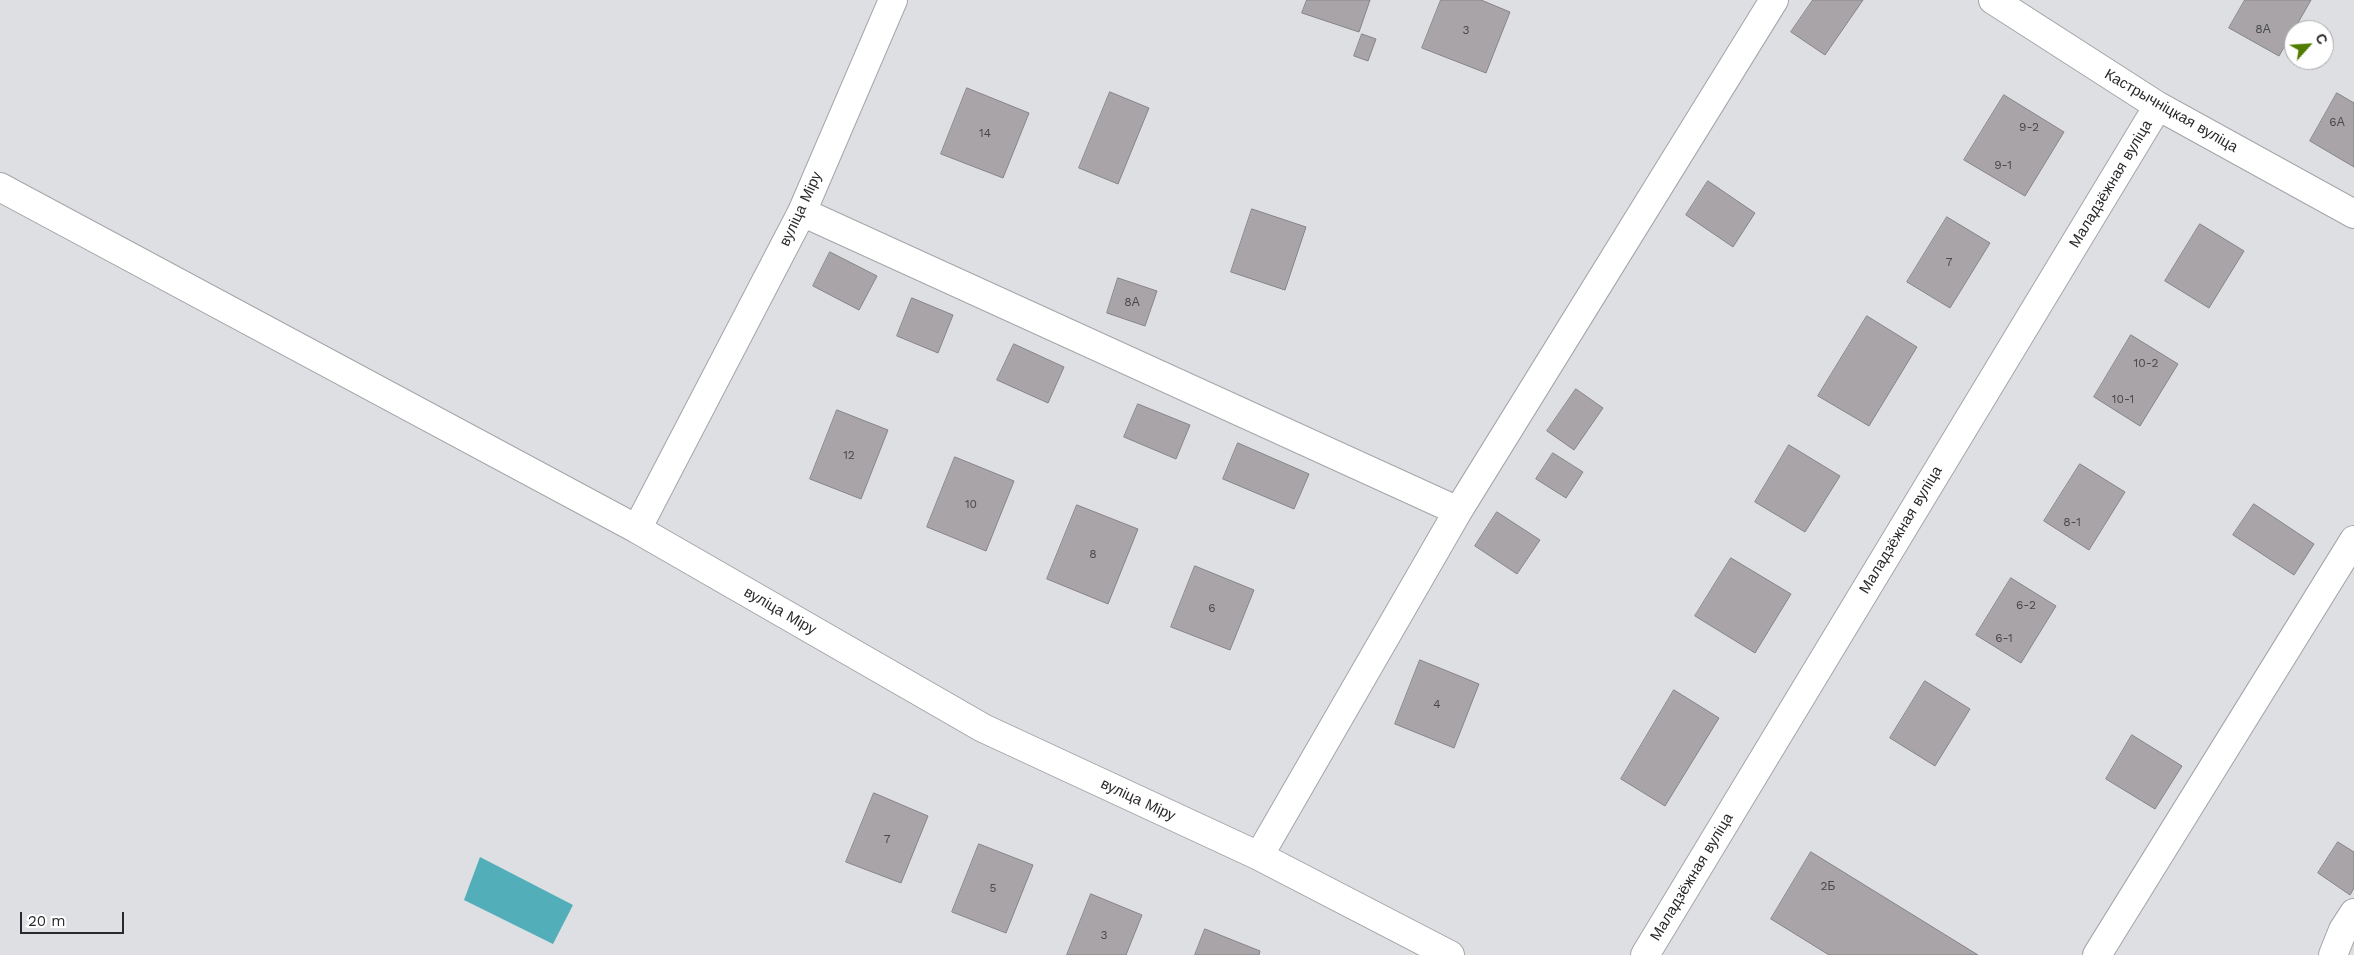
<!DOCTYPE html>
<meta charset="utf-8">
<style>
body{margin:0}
#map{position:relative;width:2354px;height:955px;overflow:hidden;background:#dddfe3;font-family:"Work Sans",sans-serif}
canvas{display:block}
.north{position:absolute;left:2284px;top:20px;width:50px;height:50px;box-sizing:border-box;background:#fff;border:1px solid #a9a9aa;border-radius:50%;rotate:64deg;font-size:14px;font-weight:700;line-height:20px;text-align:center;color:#28292b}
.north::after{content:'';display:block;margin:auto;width:18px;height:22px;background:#507c00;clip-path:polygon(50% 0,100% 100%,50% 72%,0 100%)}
.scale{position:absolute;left:20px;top:912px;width:104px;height:22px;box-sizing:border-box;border:2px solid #28292b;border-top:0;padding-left:6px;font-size:15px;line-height:18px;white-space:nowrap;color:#28292b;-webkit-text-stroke:4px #fff;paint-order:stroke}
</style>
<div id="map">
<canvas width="2354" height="955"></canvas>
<div class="north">С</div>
<div class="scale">20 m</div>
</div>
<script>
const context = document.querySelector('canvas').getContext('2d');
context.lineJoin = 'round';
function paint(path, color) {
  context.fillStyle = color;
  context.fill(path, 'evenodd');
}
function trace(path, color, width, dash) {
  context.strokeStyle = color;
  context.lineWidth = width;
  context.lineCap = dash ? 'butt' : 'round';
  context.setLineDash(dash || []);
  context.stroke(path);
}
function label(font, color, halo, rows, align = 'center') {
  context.font = font + ' "Work Sans",sans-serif';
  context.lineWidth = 4;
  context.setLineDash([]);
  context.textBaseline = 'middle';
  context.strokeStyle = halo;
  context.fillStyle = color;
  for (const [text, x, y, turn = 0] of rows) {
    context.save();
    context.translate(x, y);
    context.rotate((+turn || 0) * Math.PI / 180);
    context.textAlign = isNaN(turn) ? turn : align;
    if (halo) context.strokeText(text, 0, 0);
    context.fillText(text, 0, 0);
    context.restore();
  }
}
paint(new Path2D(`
 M480 857 573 905 553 944 464 900Z`), '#52aeb9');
const building = new Path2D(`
 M1307 0H1370L1359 32 1302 13Z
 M1441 0H1481L1510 12 1486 73 1422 48Z
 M1813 0H1863L1825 55 1791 32Z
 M2245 0H2311L2279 56 2229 28Z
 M1362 34 1376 39 1368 61 1354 56Z
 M967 88 1029 113 1003 178 941 154Z
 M1110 92 1149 108 1118 184 1079 168Z
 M2337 93 2354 103V167L2310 141Z
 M2004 95 2064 132 2025 196 1964 160Z
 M1708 181 1755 213 1733 247 1686 215Z
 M1252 209 1306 227 1285 290 1231 272Z
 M1947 217 1990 243 1950 308 1907 282Z
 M2200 224 2244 251 2209 308 2165 281Z
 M830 252 877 276 859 310 813 286Z
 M1118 278 1157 291 1145 326 1107 313Z
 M912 298 953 315 938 353 897 336Z
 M1867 316 1917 347 1869 426 1818 396Z
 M2131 335 2178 364 2140 426 2094 397Z
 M1014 344 1064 367 1048 403 997 380Z
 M1576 389 1603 408 1574 450 1547 431Z
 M1138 404 1190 425 1176 459 1124 437Z
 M837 410 888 430 861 499 810 479Z
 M1238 443 1309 474 1294 509 1223 479Z
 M1789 445 1840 476 1805 532 1755 502Z
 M1553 453 1583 472 1566 498 1536 479Z
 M955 457 1014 481 986 551 927 527Z
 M2080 464 2125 492 2089 550 2044 521Z
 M2254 504 2314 544 2294 575 2233 535Z
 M1077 505 1138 529 1108 604 1047 579Z
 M1497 512 1540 540 1517 574 1475 546Z
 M1731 558 1791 594 1755 653 1695 616Z
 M1195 566 1254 590 1230 650 1171 627Z
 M2011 578 2056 606 2021 663 1976 635Z
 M1420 660 1479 684 1454 748 1395 724Z
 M1925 681 1970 709 1935 766 1890 738Z
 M1674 690 1719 718 1665 806 1621 779Z
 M2132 735 2182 766 2155 809 2106 779Z
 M874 793 928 816 901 883 846 862Z
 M2338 842 2354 852V888L2350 895 2318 873Z
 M979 844 1033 865 1006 933 952 912Z
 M1811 852 1978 955H1829L1771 919Z
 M1091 894 1142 915 1126 955H1067Z
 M1205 929 1260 951 1259 955H1195Z`);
paint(building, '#a8a4a7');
trace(building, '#878487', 1);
const minor = new Path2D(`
 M1993 0 2158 106 2354 214
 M0 187 637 529 983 728 1259 856 1450 955
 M802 212 1458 511
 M637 529 802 212 893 0
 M1259 856 1458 511 1774 0
 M1645 955 2158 106
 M2097 955 2354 540
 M2333 955 2343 930 2354 913`);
trace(minor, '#a3a5a8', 30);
trace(minor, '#fff', 28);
label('12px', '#48484a', null, [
 ["8А",2263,29],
 ["3",1466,30],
 ["6А",2337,122],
 ["9-2",2029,127],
 ["14",985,133],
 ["9-1",2003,165],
 ["7",1949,262],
 ["8А",1132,302],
 ["10-2",2146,363],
 ["10-1",2123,399],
 ["12",849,455],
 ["10",971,504],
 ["8-1",2072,522],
 ["8",1093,554],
 ["6-2",2026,605],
 ["6",1212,608],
 ["6-1",2004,638],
 ["4",1437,704],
 ["7",887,839],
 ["2Б",1828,886],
 ["5",993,888],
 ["3",1104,935]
]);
label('15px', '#28292b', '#fff', [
 ["Кастрычніцкая вуліца",2171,111,30],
 ["Маладзёжная вуліца",2111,184,-59],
 ["вуліца Міру",801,209,-65],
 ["Маладзёжная вуліца",1901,530,-59],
 ["вуліца Міру",780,611,30],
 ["вуліца Міру",1138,800,25],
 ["Маладзёжная вуліца",1692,877,-59]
]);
</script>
